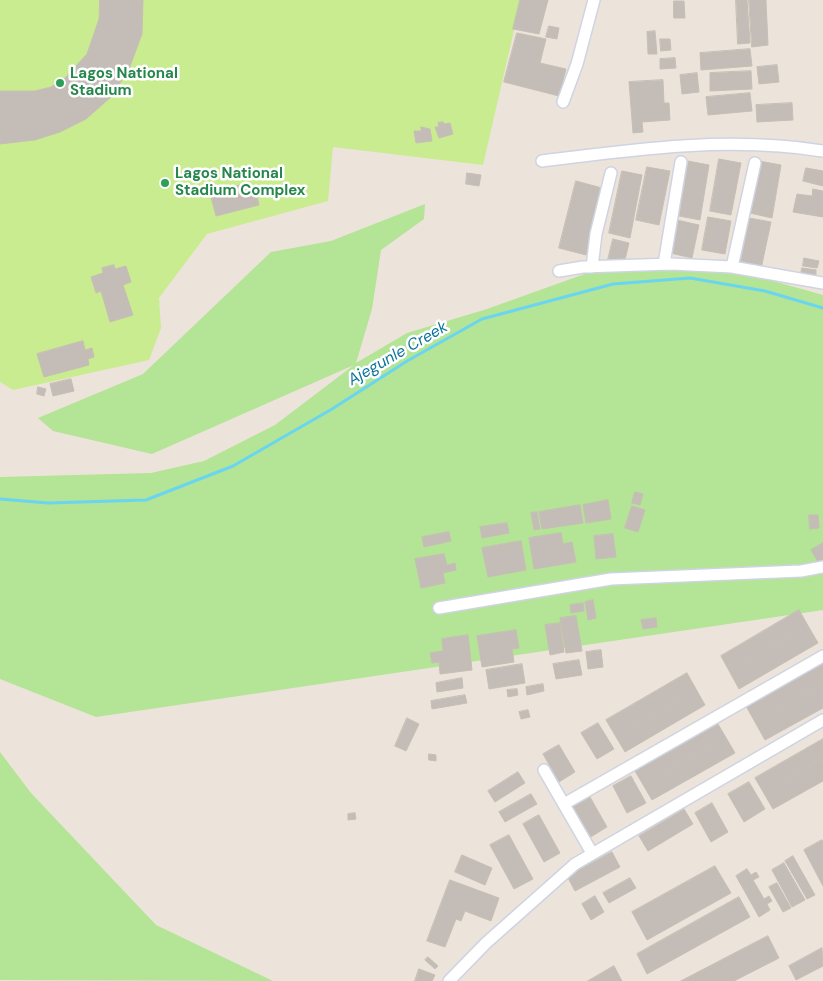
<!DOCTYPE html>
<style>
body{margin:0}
canvas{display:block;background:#ece3da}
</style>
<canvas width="823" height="981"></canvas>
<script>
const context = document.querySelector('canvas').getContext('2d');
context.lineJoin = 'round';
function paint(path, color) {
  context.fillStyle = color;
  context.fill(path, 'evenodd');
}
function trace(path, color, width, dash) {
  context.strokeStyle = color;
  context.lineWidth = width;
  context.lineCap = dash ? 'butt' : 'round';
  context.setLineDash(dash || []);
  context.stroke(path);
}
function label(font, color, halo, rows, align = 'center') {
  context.font = font + ' "DM Sans",sans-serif';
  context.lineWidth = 5;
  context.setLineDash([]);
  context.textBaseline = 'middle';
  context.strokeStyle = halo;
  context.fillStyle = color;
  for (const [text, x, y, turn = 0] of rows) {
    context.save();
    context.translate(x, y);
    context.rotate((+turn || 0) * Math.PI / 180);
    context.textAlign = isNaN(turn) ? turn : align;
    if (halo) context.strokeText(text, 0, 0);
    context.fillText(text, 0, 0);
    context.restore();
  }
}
paint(new Path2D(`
 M425 204 424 219 381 250 372 309 356 363 407 333 487 309 593 271 722 269 766 279 823 295V610L96 717 0 679V477L151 473 204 461 275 425 354 365 152 454 53 431 38 418 143 374 271 252 331 241Z
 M0 752 31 793 156 925 273 981 0 980Z`), '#b4e495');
paint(new Path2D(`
 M0 0H521L483 165 333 147 328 201 207 234 159 298 161 328 149 360 13 390 0 382Z`), '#caec90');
trace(new Path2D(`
 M0 499 48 503 146 500 233 466 332 409 407 361 482 319 613 284 690 278 765 291 823 308`), '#6ad5f1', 3);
const building = new Path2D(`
 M100 0H143L142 34 129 69 111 97 86 119 60 132 35 140 0 144V91H35L51 87 65 78 87 54 99 19Z
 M520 0H548L539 34 513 29Z
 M736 0H747L750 43 738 44Z
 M749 0H766L768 45 752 47Z
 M674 1H684L685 18H674Z
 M549 26 559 28 557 39 546 37Z
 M655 31 657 54H648L647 32Z
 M517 33 546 39 540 63 566 69 559 96 504 82Z
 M660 39H670L671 50 661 51Z
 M750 49 752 66 701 70 700 53Z
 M675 58 676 68 660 69V59Z
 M777 65 779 82 759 84 757 67Z
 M751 71 752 89 710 91V73Z
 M697 73 699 92 682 94 680 75Z
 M663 80 664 103H669L670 120 642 122 643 132 633 133 629 82Z
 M750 93 752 111 708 115 706 97Z
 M792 103 793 120 757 122 756 105Z
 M443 122 444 124 450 123 453 134 439 138 435 127H439L438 123Z
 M421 127 430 129 432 141 416 143 414 131H421Z
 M719 159 741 163 731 215 710 211Z
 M688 161 709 165 700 220 679 216Z
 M759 161 781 165 772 218 750 213Z
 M647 167 670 171 659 225 636 220Z
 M806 168 823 171V186L803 181Z
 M622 171 642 175 630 238 609 233Z
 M467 173 481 175 479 186 466 184Z
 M576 181 602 188 586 255 559 248Z
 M249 183 251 192 256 191 259 205 216 216 210 193Z
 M813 189 823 191V217L793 212 797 194 812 196Z
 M708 217 731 221 725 254 702 250Z
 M749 218 771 222 761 269 740 265Z
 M677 220 699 225 692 258 670 253Z
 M613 239 629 243 624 264 608 260Z
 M804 258 819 261 817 268 803 266Z
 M114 265 115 269 126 266 131 282 123 285 133 315 110 322 101 291 96 293 91 277 103 273 102 268Z
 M802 268 816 270V277L801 274Z
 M83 341 85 350 92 348 94 357 88 359 89 365 44 377 37 354Z
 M71 379 74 391 53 396 50 384Z
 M38 387 46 389 44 396 37 394Z
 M635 492 643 494 640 505 632 503Z
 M608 500 611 519 586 523 583 505Z
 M580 505 583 523 542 529 539 512Z
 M632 506 645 510 638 532 625 528Z
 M537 512 540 529 534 530 531 513Z
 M809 515H818L819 528 810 529Z
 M507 523 509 533 482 538 480 527Z
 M449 532 451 541 424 547 422 537Z
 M561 533 563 544 572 542 576 562 534 569 529 538Z
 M613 534 616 557 596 559 594 536Z
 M521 541 526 570 488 577 482 548Z
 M823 543V566L821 567 811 550Z
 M444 554 447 565 455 563 456 570 443 573 445 583 421 588 415 559Z
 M593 600 596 618 588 620 585 602Z
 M583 603 584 611 571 613 570 605Z
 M799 610 818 643 739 689 721 656ZM793 633 794 636 771 648 770 646ZM764 650 765 652 742 665 741 662Z
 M576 616 582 651 566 653 560 618Z
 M656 618 657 627 643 629 641 620Z
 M560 623 564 652 550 655 545 625Z
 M516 630 519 648 512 649 514 662 482 667 477 636Z
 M793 633 794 636 771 648 770 646Z
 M468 635 472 670 440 674 439 662 432 663 430 653 443 651 442 639Z
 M601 650 603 667 588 669 586 652Z
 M764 650 765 652 742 665 741 662Z
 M579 660 582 675 556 679 553 664Z
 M823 663V708L765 740 746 706ZM821 683 823 685 799 698 798 696ZM793 699 794 702 770 715 769 712Z
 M522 664 525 683 489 689 486 670Z
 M687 673 705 705 625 752 606 720ZM681 696 683 699 660 713 659 710ZM653 714 654 716 631 729 630 727Z
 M462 678 463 688 437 692 436 683Z
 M821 683 823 685 799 698 798 696Z
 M543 684 544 691 527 695 526 687Z
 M517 689 518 695 508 697 507 690Z
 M465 695 467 703 432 709 431 701Z
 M681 696 683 699 660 713 659 710Z
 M793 699 794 702 770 715 769 712Z
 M528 710 530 717 521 719 519 712Z
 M653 714 654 716 631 729 630 727Z
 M407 718 419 724 406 751 395 746Z
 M598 723 614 749 597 759 581 733Z
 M718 724 735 753 652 800 635 771ZM710 746 711 748 688 762 686 759ZM681 762 682 764 659 778 658 776Z
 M823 739V757L806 767 807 769 823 760V781L773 809 755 778ZM801 770 802 772 777 786 776 785Z
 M559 745 575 772 559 782 543 754Z
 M710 746 711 748 688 762 686 759Z
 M429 754 436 755V761L429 760Z
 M823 757V760L807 769 806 767Z
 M681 762 682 764 659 778 658 776Z
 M801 770 802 772 777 786 776 785Z
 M518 772 525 783 495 802 488 791Z
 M631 776 646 803 627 813 613 786Z
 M749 782 765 809 744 822 728 794Z
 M531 794 537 804 505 822 499 812Z
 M590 797 607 827 589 838 571 808Z
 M712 803 728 832 711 842 695 813Z
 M684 809 693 824 648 851 639 836Z
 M355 813 356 819 348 820V814Z
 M539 815 560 853 544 862 523 824Z
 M509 835 533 879 514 889 490 845Z
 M822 840 823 842V886L804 850Z
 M612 852 620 867 575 891 567 876Z
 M462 855 492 868 485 885 455 872Z
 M793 856 815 895 807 899 785 861Z
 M784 863 805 900 792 907 772 870Z
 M715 866 731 893 647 940 632 912Z
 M747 869 751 875 756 872 759 877 753 880 764 899 769 896 772 901 767 904 770 910 759 917 736 876Z
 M630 878 636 888 609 903 603 893Z
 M450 880 499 898 491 921 465 911 461 921 456 919 445 947 427 941Z
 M777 883 791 908 783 912 769 887Z
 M595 896 604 912 591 920 582 904Z
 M739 897 750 917 647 974 637 954Z
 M768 936 779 958 734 981H681Z
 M822 948 823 966 796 980 789 966Z
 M428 957 438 966 435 969 425 960Z
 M614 966 622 981H588Z
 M419 969 435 975 432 981H415Z`);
paint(building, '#c4bdb7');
trace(building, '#c7bfb4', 1);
const street = new Path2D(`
 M563 102 577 64 594 0
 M542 161C635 149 730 136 823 151
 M664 264 681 162
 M592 267 596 234 611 173
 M732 267 755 163
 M559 271 583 267 671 264 732 267 823 283
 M439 608 611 579 801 571 823 567
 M544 770 592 853
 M564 804 823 656
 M449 981 486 943 575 864 823 720`);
trace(street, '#cfd4e2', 14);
trace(street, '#fff', 11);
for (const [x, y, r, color] of [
 [60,83,5,"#2e9e5b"],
 [165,183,5,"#2e9e5b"]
]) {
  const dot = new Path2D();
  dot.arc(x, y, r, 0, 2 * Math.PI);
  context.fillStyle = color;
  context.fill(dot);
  trace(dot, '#fff', 2);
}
label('bold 15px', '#27864d', '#fff', [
 ["Lagos National",70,74],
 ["Stadium",70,91],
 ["Lagos National",175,174],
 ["Stadium Complex",175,191]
], 'left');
label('italic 16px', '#0a729c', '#fff', [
 ["Ajegunle Creek",398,354,-30]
]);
</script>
